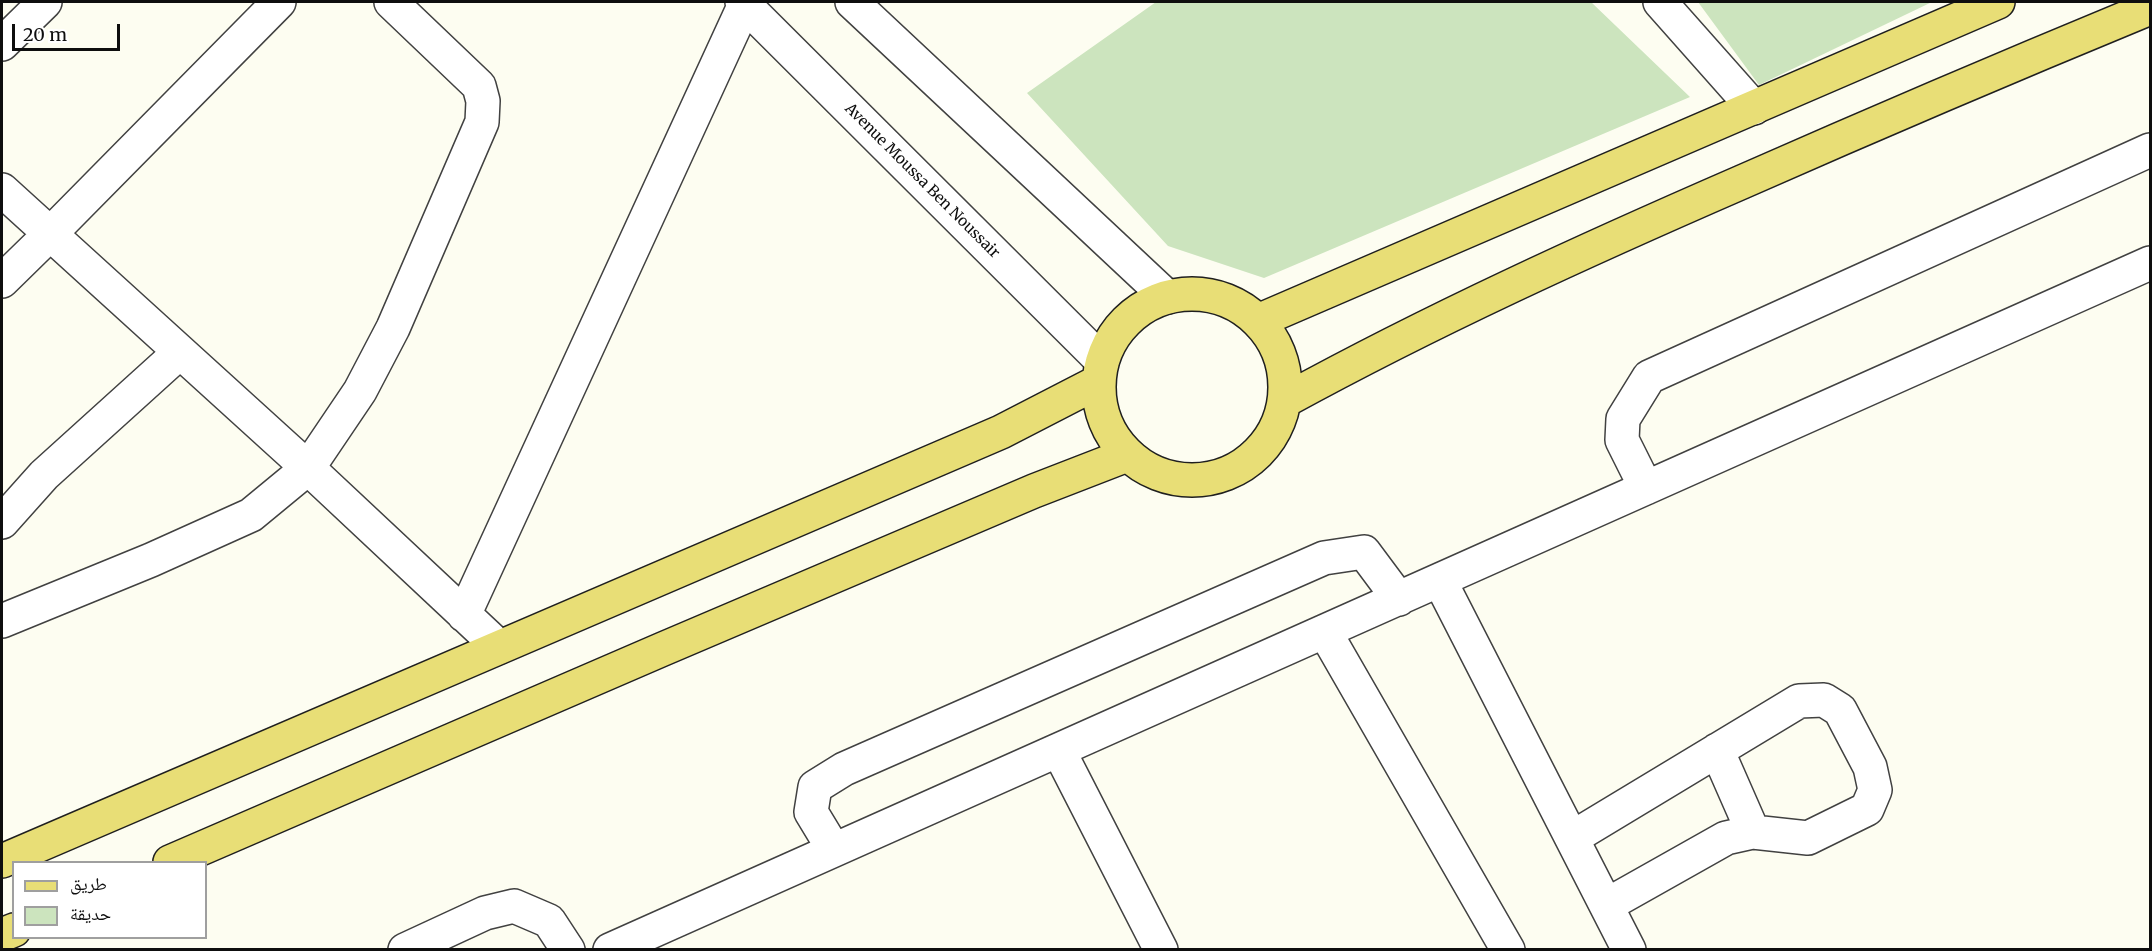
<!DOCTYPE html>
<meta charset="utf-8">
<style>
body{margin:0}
#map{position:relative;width:2152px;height:951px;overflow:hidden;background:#fdfdf1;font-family:Merriweather,"Noto Naskh Arabic",serif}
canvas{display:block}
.frame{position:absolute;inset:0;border:3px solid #0e0e0e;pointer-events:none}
.legend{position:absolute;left:12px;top:861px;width:195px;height:78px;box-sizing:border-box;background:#fff;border:2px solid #9f9f9f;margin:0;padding:8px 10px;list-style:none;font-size:18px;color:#0e0e0e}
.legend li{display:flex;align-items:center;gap:12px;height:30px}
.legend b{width:30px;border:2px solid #9f9f9f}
.scale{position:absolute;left:12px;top:24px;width:108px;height:27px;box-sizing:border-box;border:3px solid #0e0e0e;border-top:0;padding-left:8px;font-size:18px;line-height:21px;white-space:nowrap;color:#0e0e0e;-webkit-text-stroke:4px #fff;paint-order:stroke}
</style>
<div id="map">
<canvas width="2152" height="951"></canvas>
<div class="frame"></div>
<ul class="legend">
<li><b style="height:8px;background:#e8de76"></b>طريق</li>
<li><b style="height:16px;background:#cce4be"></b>حديقة</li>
</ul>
<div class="scale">20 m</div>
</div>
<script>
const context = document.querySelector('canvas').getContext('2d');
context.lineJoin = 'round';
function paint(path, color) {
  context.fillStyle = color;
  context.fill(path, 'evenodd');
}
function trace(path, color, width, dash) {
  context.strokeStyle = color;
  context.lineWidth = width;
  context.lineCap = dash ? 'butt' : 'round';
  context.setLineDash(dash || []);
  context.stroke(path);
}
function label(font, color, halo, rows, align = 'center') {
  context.font = font + ' Merriweather,serif';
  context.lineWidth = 6;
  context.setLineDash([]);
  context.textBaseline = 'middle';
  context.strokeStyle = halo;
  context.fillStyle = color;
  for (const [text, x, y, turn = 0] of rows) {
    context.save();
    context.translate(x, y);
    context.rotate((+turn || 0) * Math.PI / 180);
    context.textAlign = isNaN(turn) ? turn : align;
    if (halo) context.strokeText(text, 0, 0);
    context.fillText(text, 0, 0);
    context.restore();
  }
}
paint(new Path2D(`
 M1156 2H1591L1690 97 1264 278 1168 246 1027 93Z
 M1698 2H1932L1759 85Z`), '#cce4be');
const minor = new Path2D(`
 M742 2 1102 361
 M852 2 1167 297
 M1660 2 1754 108
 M2 44 45 2
 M2 190 308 468 499 647
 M2 281 50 234 279 2
 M1646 488 1622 440 1623 419 1649 377 2150 150
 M2 522 44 475 180 352
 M1440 581 1629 950
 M464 615 745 4
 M2 621 151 560 251 515 308 468 360 391 393 328 482 122 483 101 479 86 391 2
 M1325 632 1508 950
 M1717 750 1753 832
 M1059 751 1161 950
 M1572 838 1799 701 1824 700 1840 710 1870 767 1875 790 1867 809 1808 838 1753 832 1726 838 1607 905
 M834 850 811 812 815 787 844 769 1324 558 1364 552 1399 599
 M405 950 485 913 514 906 549 921 568 950
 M610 950 2150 263`);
const major = new Path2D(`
 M1099 387a93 93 0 1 1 186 0a93 93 0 1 1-186 0Z
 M1258 321 1998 2
 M1286 400C1434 319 1588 249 1742 182 1878 122 2014 64 2150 8
 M2 861 1001 432 1098 382
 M170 862 663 649 1034 491 1127 455
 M2 935 14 930`);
trace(minor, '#414141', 36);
trace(major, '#1f1f1f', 36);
trace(minor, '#fff', 33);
trace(major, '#e8de76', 33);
label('15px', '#0e0e0e', '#fff', [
 ["Avenue Moussa Ben Noussair",922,181,45]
]);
</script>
